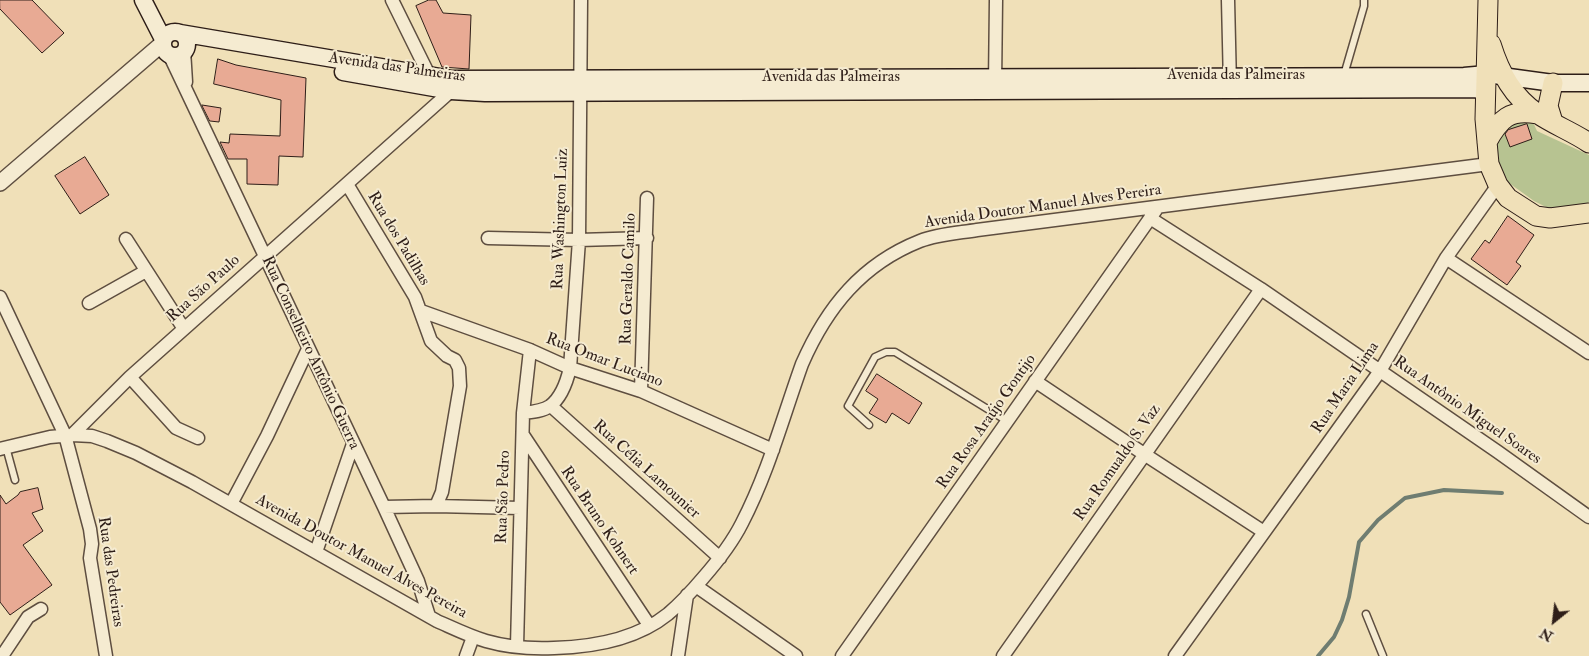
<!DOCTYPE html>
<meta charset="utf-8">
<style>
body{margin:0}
#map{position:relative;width:1589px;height:656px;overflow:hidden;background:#f0e0b8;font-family:"IM FELL Double Pica",serif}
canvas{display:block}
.north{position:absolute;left:1529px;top:596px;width:50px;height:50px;-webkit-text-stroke:4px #f5ebd1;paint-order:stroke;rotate:209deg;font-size:14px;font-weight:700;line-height:20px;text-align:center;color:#2e1e18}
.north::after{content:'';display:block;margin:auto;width:18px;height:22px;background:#2e1e18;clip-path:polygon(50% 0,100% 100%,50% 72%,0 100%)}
</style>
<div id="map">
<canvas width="1589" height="656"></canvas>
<div class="north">N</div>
</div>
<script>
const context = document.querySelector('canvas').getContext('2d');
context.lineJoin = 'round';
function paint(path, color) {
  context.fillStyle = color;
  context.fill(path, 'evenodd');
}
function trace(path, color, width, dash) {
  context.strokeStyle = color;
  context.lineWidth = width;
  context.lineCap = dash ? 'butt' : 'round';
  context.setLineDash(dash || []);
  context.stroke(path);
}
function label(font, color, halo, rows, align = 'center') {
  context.font = font + ' "IM FELL Double Pica",serif';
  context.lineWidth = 4;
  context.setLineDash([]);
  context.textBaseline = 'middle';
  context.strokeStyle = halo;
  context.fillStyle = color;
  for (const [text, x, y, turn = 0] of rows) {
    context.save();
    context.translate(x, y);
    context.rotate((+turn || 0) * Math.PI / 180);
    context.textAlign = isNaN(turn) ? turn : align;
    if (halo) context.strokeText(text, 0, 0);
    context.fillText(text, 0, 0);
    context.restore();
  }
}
paint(new Path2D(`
 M1531 118 1537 131 1589 155V202L1585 205 1552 210 1534 201 1509 183 1499 165 1497 141 1501 128Z`), '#b7c391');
trace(new Path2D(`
 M1318 656 1334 637 1342 620 1349 597 1359 542 1378 520 1405 498 1444 490 1502 493`), '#6f7d71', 4);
const building = new Path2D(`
 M0 0H32L64 33 42 53 0 9Z
 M429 0H436L443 13 471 15 469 69 442 67 416 6Z
 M218 59 236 65 306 78 303 157 279 156 278 185 247 184V159H228L220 142 229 143 230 134 280 136 281 100 214 84Z
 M202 105 221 108 219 122 210 121Z
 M1527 124 1532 139 1510 147 1505 134 1508 130Z
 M85 157 109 195 80 214 55 176Z
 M1508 216 1534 235 1516 262 1521 266 1507 285 1471 259 1485 240 1489 243Z
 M877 374 922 403 909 424 892 413 886 423 869 413 878 399 866 391Z
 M38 488 43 509 32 513 43 531 23 545 52 585 10 615 0 602V495L6 504 18 495 20 492Z`);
paint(building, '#e8aa94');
trace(building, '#2e1e18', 1);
const service = new Path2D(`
 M1344 75 1364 6V0
 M869 425 848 406 875 357 886 352H895L1007 421
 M6 447 15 480
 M1366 614 1383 656`);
const minor = new Path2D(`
 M392 0 429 75
 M1228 0 1230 85
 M184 50 186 82
 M169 54 384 507 418 581 429 616
 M995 85 996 0
 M347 184 415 297 431 341 447 356 455 360 459 368 460 386 442 492 436 506
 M1150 218 1261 289 1498 452 1589 517
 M488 238 579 240 647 238
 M126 239 184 329
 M1446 258 1589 353
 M0 297 65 435 90 529 92 544 90 558 106 656
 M89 303 146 271
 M421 311 530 350 570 368 641 391 773 450
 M130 377 176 428 198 438
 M1035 381 1144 454 1264 532
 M641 391 647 198
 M551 406 720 558
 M523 413C532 412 543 411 550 406 562 397 567 381 570 368L579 240 581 0
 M72 435 130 377 451 91
 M523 435 649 625
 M0 449 50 437 72 435 92 436 107 441 136 453 192 482 437 621C453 628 469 636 486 641 507 647 532 649 554 648 593 647 637 639 668 614 681 603 692 591 703 578 717 562 732 543 742 523 768 473 783 417 802 364 827 307 862 264 920 241 938 234 958 233 977 230L1489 164
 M231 504 267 436 308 349
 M384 507 436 506 520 508
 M316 552 353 444
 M696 586 796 656
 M517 646 523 413 530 350
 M2 656 28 617 41 609
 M466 656 473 637
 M678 656 687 595
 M842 656 1158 207
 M1003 656 1261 289
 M1175 656 1380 371 1446 258 1498 185`);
const tertiary = new Path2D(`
 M0 183 163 43`);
const secondary = new Path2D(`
 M143 0 163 39
 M163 44a12 12 0 1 1 24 0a12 12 0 1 1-24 0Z
 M180 33 452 79 1464 76 1487 74 1553 83H1589
 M343 72 451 91 485 93 1477 89 1482 92 1486 99`);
const primary = new Path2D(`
 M1488 0 1485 119 1489 164 1498 185 1508 198 1536 216 1550 218 1589 213
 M1491 44C1500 73 1513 97 1538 114 1554 125 1573 132 1589 143
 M1553 83 1548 106 1553 122
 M1487 142C1500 119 1509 109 1537 114`);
trace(service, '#5e4e40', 9);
trace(minor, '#5e4e40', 15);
trace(tertiary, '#5e4e40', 18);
trace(secondary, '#2e1e18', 19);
trace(primary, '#2e1e18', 21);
trace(service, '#f5ebd1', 6);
trace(minor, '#f5ebd1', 12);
trace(tertiary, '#f5ebd1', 15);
trace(secondary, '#f5ebd1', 16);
trace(primary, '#f0e0b8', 19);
label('16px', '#2e1e18', '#f5ebd1', [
 ["Avenida das Palmeiras",397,68,8],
 ["Avenida das Palmeiras",1236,76],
 ["Avenida das Palmeiras",831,78],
 ["Avenida Doutor Manuel Alves Pereira",1043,207,-8],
 ["Rua Washington Luiz",561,219,-88],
 ["Rua dos Padilhas",398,239,59],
 ["Rua Geraldo Camilo",629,279,-88],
 ["Rua São Paulo",204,289,-42],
 ["Rua Conselheiro Antônio Guerra",310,353,65],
 ["Rua Omar Luciano",604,361,21],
 ["Rua Maria Lima",1346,388,-56],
 ["Rua Antônio Miguel Soares",1467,411,35],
 ["Rua Rosa Araújo Gontijo",987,422,-55],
 ["Rua Romualdo S. Vaz",1118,463,-55],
 ["Rua Célia Lamounier",646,470,42],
 ["Rua São Pedro",504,497,-88],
 ["Rua Bruno Kohnert",599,521,56],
 ["Avenida Doutor Manuel Alves Pereira",361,557,29],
 ["Rua das Pedreiras",110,572,82]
]);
</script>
